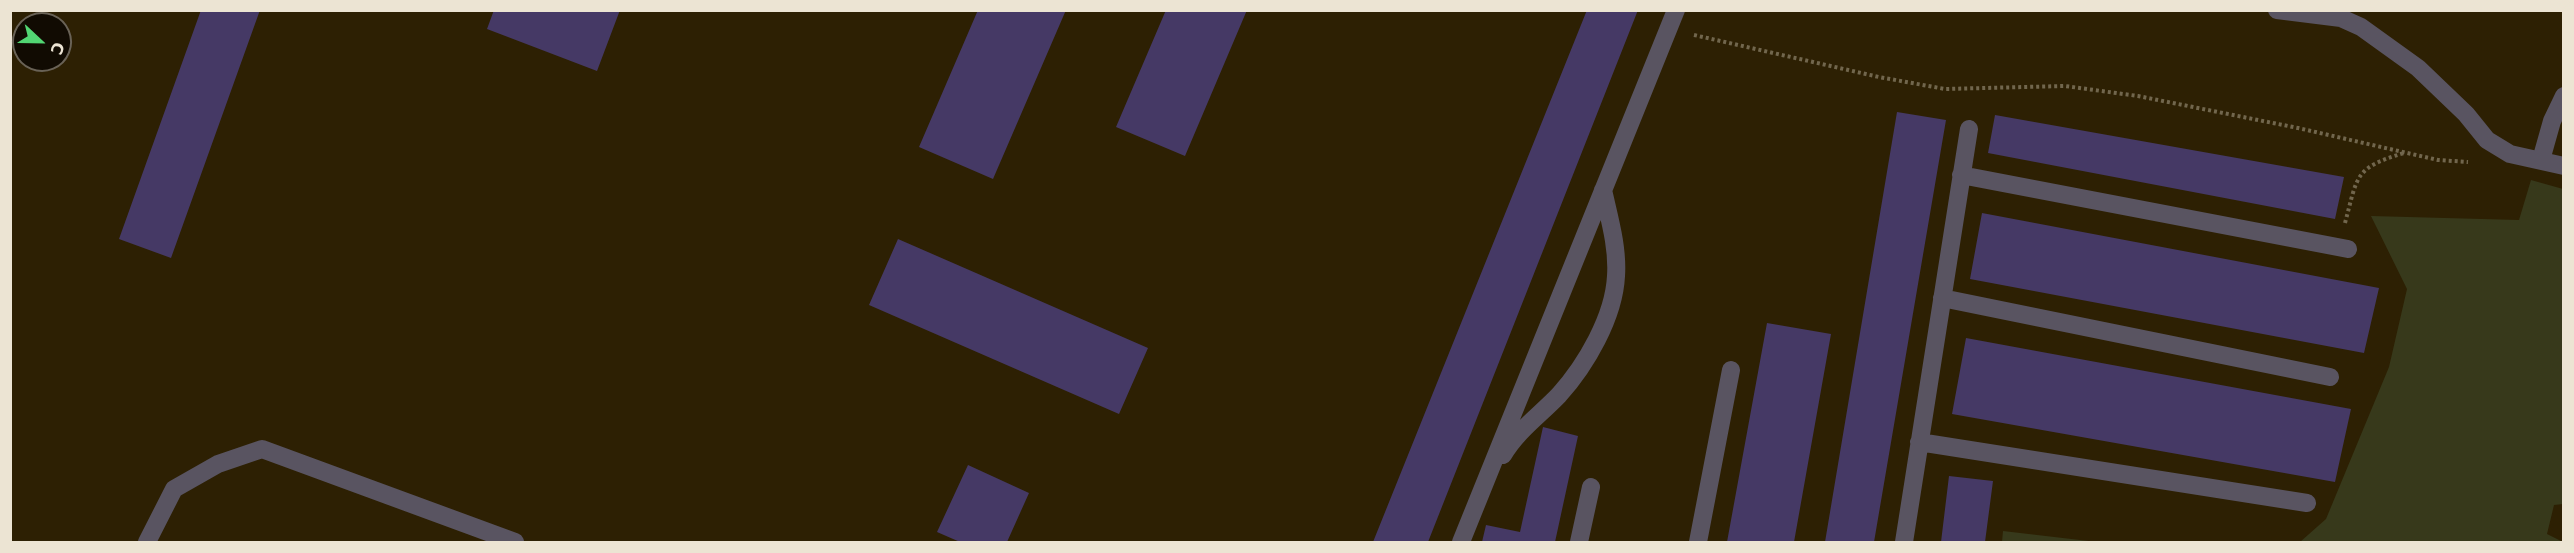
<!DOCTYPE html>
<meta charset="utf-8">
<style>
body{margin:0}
#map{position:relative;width:2574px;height:553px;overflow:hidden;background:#2d2003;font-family:"DejaVu Sans",sans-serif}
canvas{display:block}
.frame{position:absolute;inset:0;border:12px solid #ece4d3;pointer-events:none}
.north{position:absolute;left:12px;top:12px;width:60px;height:60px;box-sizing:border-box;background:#110b02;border:2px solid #696256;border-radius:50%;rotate:112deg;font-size:16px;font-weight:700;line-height:24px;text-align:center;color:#ece4d3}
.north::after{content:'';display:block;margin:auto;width:21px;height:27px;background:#52d673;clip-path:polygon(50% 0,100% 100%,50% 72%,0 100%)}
</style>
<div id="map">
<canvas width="2574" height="553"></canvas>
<div class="frame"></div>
<div class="north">С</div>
</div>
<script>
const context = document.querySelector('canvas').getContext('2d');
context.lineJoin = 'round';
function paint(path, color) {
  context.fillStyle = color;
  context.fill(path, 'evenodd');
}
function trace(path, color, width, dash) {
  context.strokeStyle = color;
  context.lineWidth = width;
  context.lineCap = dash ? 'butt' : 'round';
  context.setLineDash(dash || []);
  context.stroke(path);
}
paint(new Path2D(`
 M2531 180 2563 189V504L2554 505 2547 534 2563 542H2300L2326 519 2389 367 2407 289 2371 216 2519 220Z
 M2003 531 2097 542H2002Z`), '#37391b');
paint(new Path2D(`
 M201 10H260L171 258 119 239Z
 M494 10H620L597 71 487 29Z
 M978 10H1066L993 179 919 147Z
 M1166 10H1247L1185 156 1116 127Z
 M1587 10H1638L1428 542H1373Z
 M1897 112 1946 120 1874 542H1825Z
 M1995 115 2344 177 2335 219 1988 153Z
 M1982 213 2379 288 2364 353 1970 279Z
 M898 239 1148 348 1119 414 869 305Z
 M1767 323 1831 334 1794 542H1727Z
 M1966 338 2351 409 2335 482 1952 414Z
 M1543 427 1578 436 1555 542H1482L1486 525 1520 532Z
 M968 465 1029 493 1007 542H960L937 532Z
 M1949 476 1993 481 1985 542H1941Z`), '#453965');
trace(new Path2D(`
 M1694 35 1879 77 1945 89 2065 86 2138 96 2298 128 2438 160 2468 162
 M2345 223C2358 175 2354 168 2404 153`), '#71664d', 4, [3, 3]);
trace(new Path2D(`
 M2277 10 2341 18 2361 27 2418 68 2466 114 2487 140 2510 154 2564 166
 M2541 160 2552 121 2564 96
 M1961 175 2348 249
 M1942 298 2330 377
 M1919 442 2307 503
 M1503 455C1517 431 1540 415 1559 395 1586 365 1614 317 1616 276 1618 247 1609 217 1603 190
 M147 542 174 489 218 464 262 449 515 542
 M1461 542 1676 10
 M1579 542 1591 487
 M1698 542 1731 370
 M1904 542 1969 129`), '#595461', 18);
</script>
